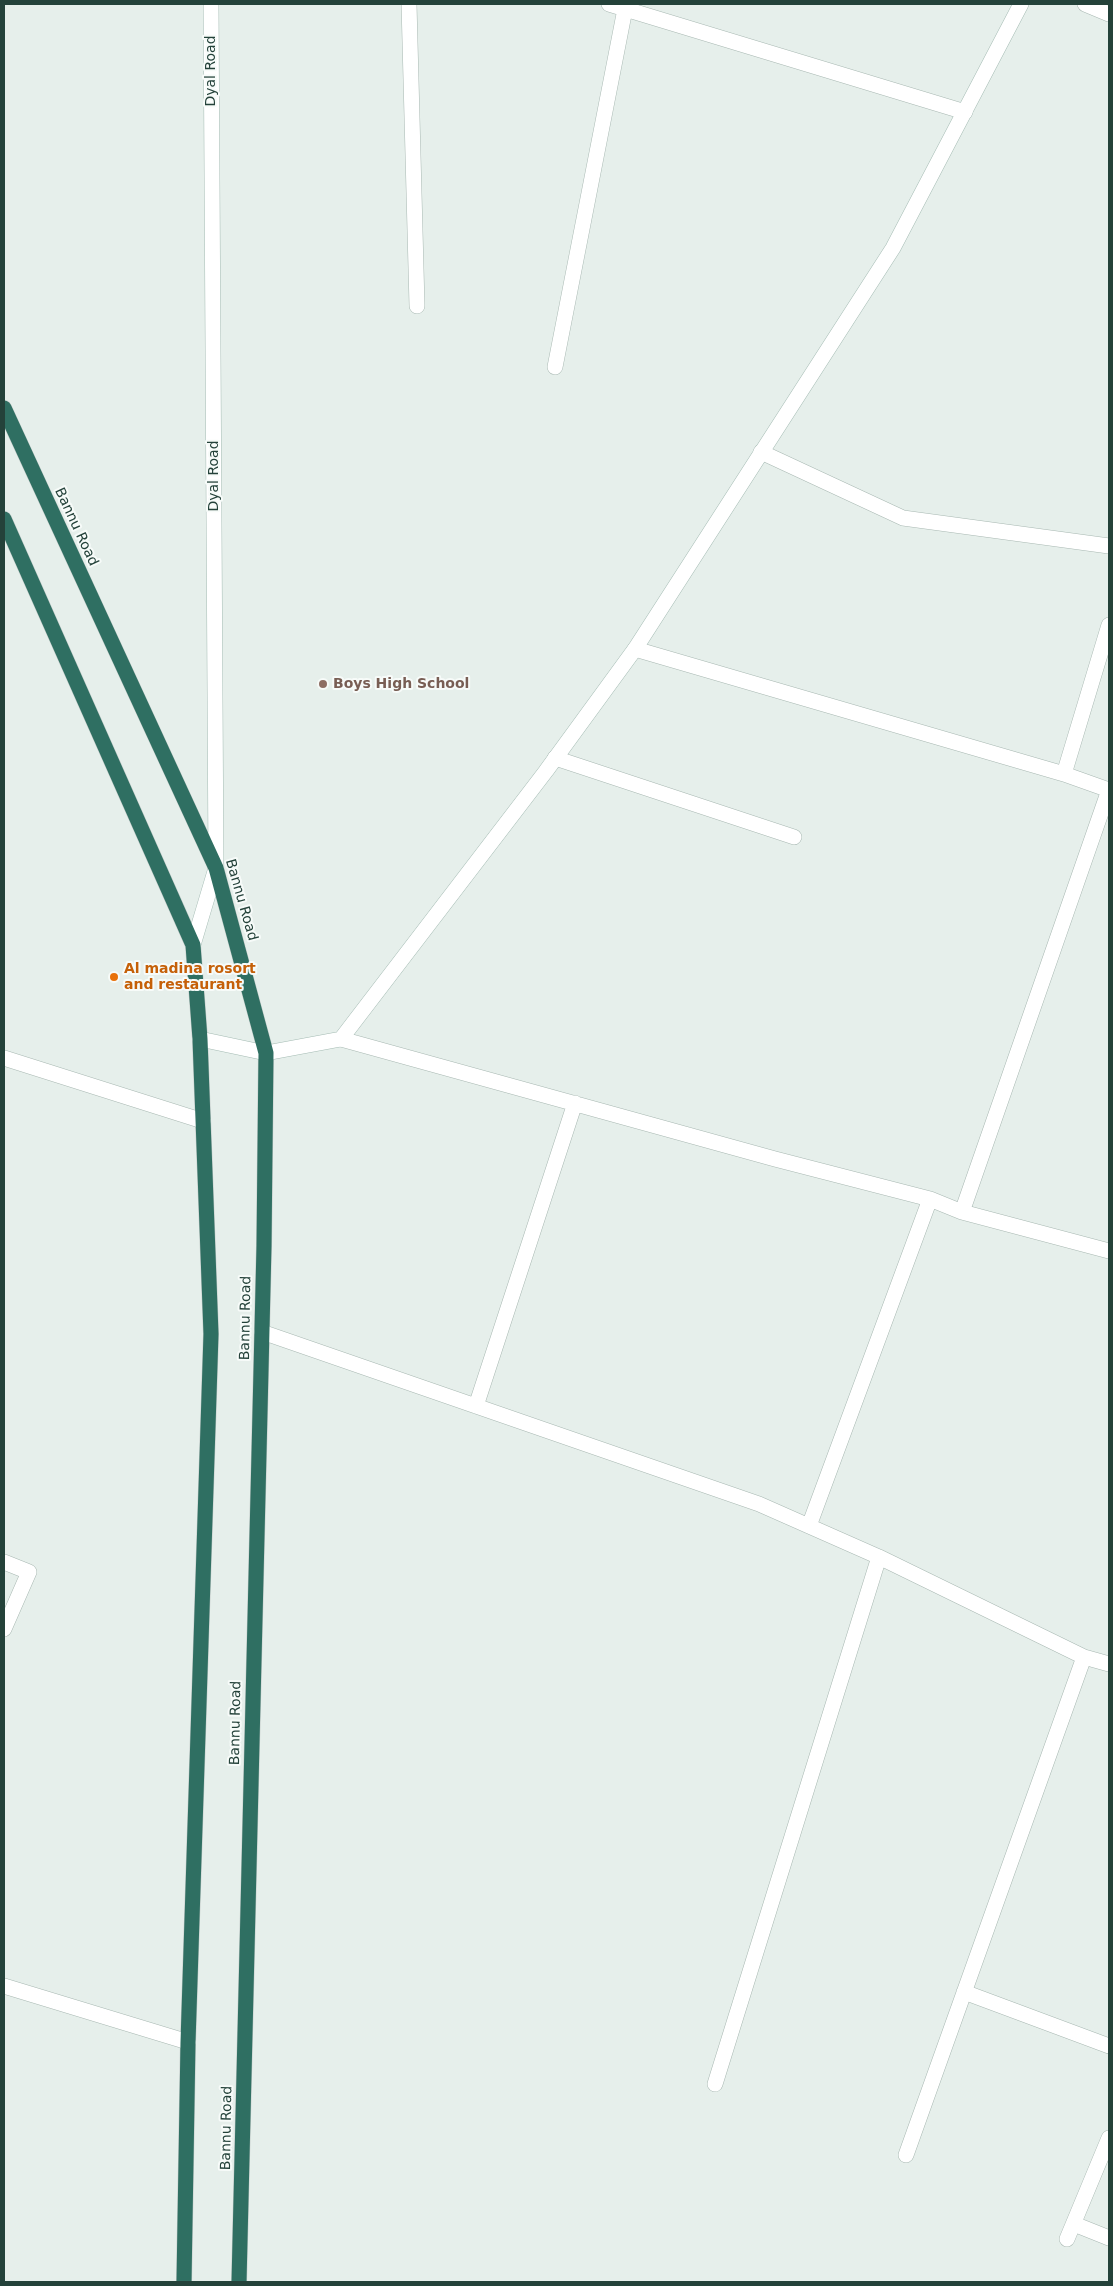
<!DOCTYPE html>
<style>
body{margin:0}
#map{position:relative;width:1113px;height:2286px;overflow:hidden;background:#e6efeb;font-family:"DejaVu Sans",sans-serif}
canvas{display:block}
.frame{position:absolute;inset:0;border:5px solid #24423a;pointer-events:none}
</style>
<div id="map">
<canvas width="1113" height="2286"></canvas>
<div class="frame"></div>
</div>
<script>
const context = document.querySelector('canvas').getContext('2d');
context.lineJoin = 'round';
function trace(path, color, width, dash) {
  context.strokeStyle = color;
  context.lineWidth = width;
  context.lineCap = dash ? 'butt' : 'round';
  context.setLineDash(dash || []);
  context.stroke(path);
}
function label(font, color, halo, rows, align = 'center') {
  context.font = font + ' "DejaVu Sans",sans-serif';
  context.lineWidth = 4;
  context.setLineDash([]);
  context.textBaseline = 'middle';
  context.strokeStyle = halo;
  context.fillStyle = color;
  for (const [text, x, y, turn = 0] of rows) {
    context.save();
    context.translate(x, y);
    context.rotate((+turn || 0) * Math.PI / 180);
    context.textAlign = isNaN(turn) ? turn : align;
    if (halo) context.strokeText(text, 0, 0);
    context.fillText(text, 0, 0);
    context.restore();
  }
}
const street = new Path2D(`
 M409 4 417 306
 M609 4 965 112
 M1085 4 1109 14
 M555 367 626 4
 M761 452 903 518 1109 546
 M1109 625 1064 774 1109 790
 M635 649 1064 774
 M555 758 794 837
 M341 1039 775 1159 930 1199 962 1212 1109 1251
 M4 1058 203 1121
 M962 1212 1109 790
 M262 1332 759 1504 879 1557 1084 1657 1109 1664
 M476 1406 575 1103
 M809 1526 930 1199
 M4 1562 29 1572 4 1629
 M4 1986 188 2042
 M964 1992 1109 2046
 M715 2084 879 1557
 M906 2155 1084 1657
 M1074 2224 1109 2238
 M1067 2239 1109 2138`);
const secondary = new Path2D(`
 M193 945 216 868 211 4
 M200 1039 266 1053 341 1039 546 771 635 649 893 248 1021 4`);
const highway = new Path2D(`
 M4 408 216 868 266 1053 264 1246 239 2282
 M4 519 193 945 200 1039 211 1334 188 2042 184 2282`);
trace(street, '#a8b8b2', 16);
trace(secondary, '#a4bbb3', 16);
trace(highway, '#c2cac8', 16);
trace(street, '#fff', 15);
trace(secondary, '#fff', 15);
trace(highway, '#2f6f62', 15);
for (const [x, y, r, color] of [
 [323,684,5,"#8d6e63"],
 [114,977,5,"#e8710a"]
]) {
  const dot = new Path2D();
  dot.arc(x, y, r, 0, 2 * Math.PI);
  context.fillStyle = color;
  context.fill(dot);
  trace(dot, '#f7fbf9', 2);
}
label('14px', '#24423a', '#f7fbf9', [
 ["Dyal Road",211,71,-90],
 ["Dyal Road",214,476,-90],
 ["Bannu Road",76,527,65],
 ["Bannu Road",241,900,74],
 ["Bannu Road",246,1318,-89],
 ["Bannu Road",236,1723,-89],
 ["Bannu Road",227,2128,-89]
]);
label('bold 14px', '#785e54', '#f7fbf9', [
 ["Boys High School",333,684]
], 'left');
label('bold 14px', '#c56008', '#f7fbf9', [
 ["Al madina rosort",124,969],
 ["and restaurant",124,985]
], 'left');
</script>
